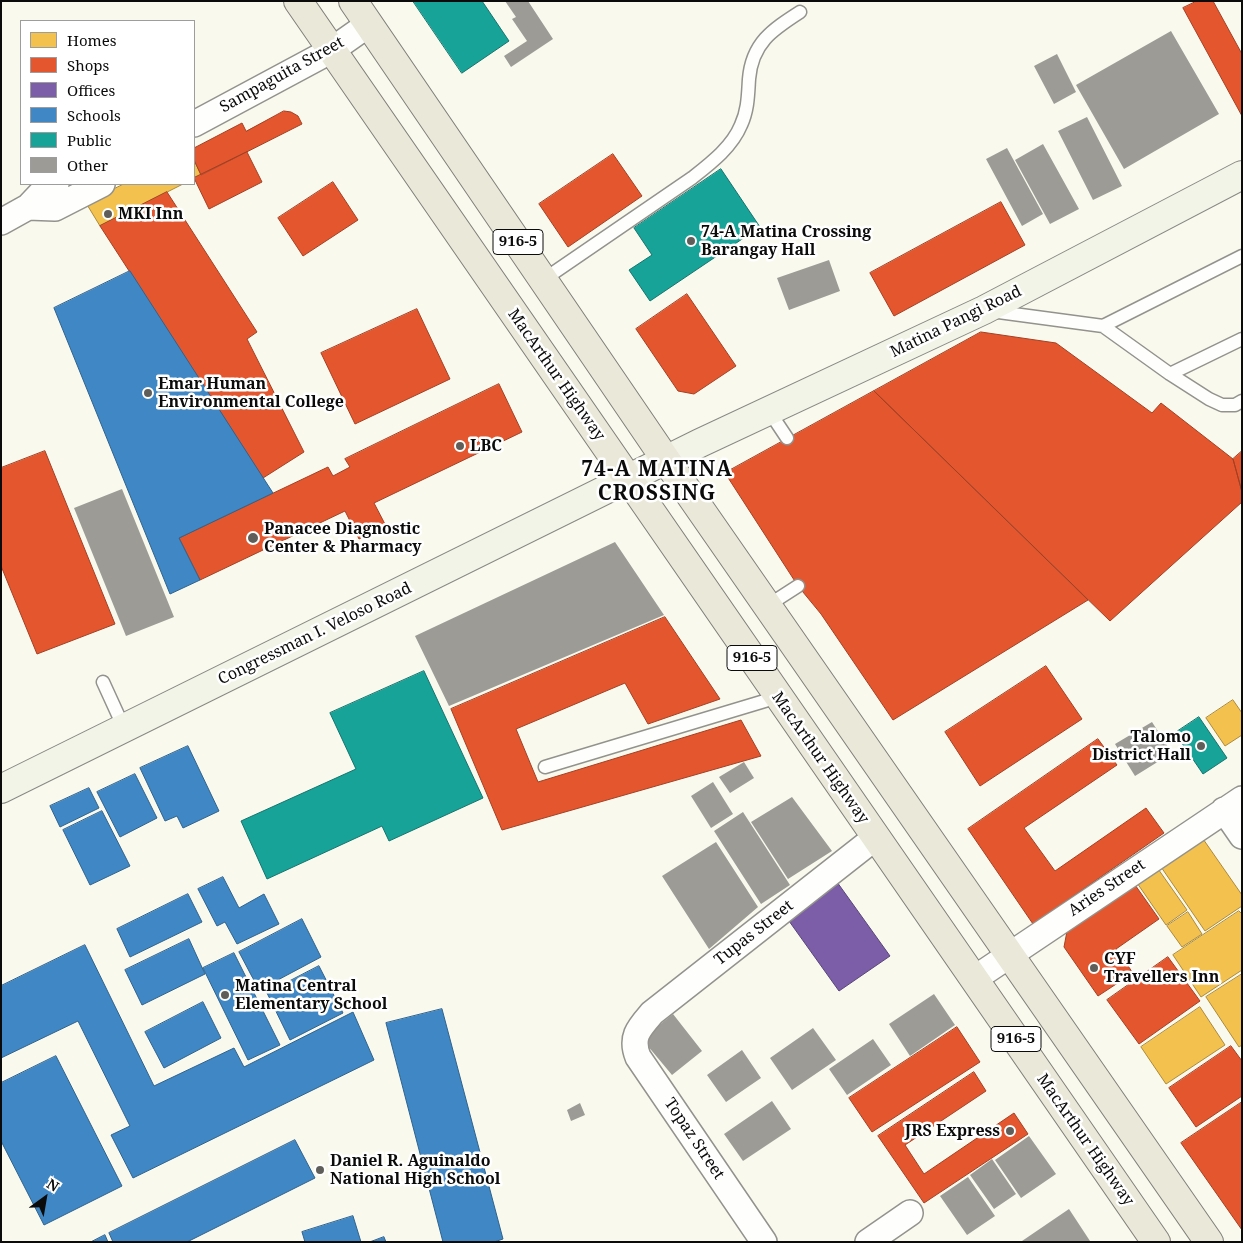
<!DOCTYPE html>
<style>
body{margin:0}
#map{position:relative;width:1243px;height:1243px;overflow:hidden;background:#faf9ee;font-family:"Noto Serif",serif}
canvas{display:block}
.frame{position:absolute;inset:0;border:2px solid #0b0b0b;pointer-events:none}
.legend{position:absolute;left:20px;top:20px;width:175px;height:165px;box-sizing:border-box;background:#fff;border:1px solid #9d9d9d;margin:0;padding:6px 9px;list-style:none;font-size:15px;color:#0b0b0b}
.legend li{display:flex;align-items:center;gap:10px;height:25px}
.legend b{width:25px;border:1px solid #9d9d9d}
.north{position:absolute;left:20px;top:1173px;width:50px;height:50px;-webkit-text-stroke:4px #fff;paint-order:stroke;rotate:32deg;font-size:14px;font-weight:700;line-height:20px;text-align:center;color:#0b0b0b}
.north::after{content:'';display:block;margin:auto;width:18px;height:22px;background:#0b0b0b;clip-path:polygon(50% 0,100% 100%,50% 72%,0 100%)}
</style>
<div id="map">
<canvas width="1243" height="1243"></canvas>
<div class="frame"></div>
<ul class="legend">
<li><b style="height:14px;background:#f2c14e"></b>Homes</li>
<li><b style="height:14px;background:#e4572e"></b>Shops</li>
<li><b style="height:14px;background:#7b5ea7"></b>Offices</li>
<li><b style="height:14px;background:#3f88c5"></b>Schools</li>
<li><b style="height:14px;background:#17a398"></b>Public</li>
<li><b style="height:14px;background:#9c9b95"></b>Other</li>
</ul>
<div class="north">N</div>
</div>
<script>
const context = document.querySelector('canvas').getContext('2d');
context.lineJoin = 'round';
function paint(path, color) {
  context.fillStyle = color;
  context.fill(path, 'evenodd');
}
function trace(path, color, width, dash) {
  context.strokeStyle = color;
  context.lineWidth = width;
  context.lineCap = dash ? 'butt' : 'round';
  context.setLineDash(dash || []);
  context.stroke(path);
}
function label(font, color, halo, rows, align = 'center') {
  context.font = font + ' "Noto Serif",serif';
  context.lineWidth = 5;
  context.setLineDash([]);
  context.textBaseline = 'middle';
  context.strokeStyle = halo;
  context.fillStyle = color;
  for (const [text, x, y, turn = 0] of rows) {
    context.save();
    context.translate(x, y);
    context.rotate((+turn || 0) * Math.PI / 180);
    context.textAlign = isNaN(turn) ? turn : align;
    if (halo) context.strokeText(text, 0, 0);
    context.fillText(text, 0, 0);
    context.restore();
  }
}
const homes = new Path2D(`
 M194 160 201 175 194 178Z
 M124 184H183L100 226 86 203Z
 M1233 700 1242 713V735L1225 746 1206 718Z
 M1201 836 1242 895V906L1205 931 1159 864Z
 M1156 866 1187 910 1166 925 1135 880Z
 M1239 911 1242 914V970L1201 997 1173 955Z
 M1188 912 1202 934 1182 947 1167 926Z
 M1242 974V1045L1239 1047 1206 997Z
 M1200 1007 1225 1045 1166 1084 1141 1047Z`);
paint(homes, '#f2c14e');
trace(homes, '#ad8a3a', 1);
const shops = new Path2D(`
 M1197 1H1213L1242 54V116L1183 8Z
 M284 111 291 112 298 116 302 124 201 175 194 160V148L242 123 246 131Z
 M247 152 262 182 209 209 194 178Z
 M613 154 642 196 568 247 539 204Z
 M333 182 358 220 303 256 278 218Z
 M167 192 257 332 247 339 304 452 263 478 100 226Z
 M1001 202 1025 245 894 316 870 273Z
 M687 294 736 366 694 394 678 391 636 329Z
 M417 309 450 379 355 424 321 353Z
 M981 332 1056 343 1152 413 1161 403 1233 459 1242 492V502L1110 621 874 391Z
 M499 384 522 432 374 503 386 526 359 539 345 511 200 580 179 538 328 467 333 476 350 467 345 459Z
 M874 391 1088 600 893 720 821 614 798 586 725 473Z
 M45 451 115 624 37 654 1 566V468Z
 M1242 451V492L1233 459Z
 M665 617 720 699 648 724 625 683 516 729 538 782 741 720 761 756 502 830 451 709Z
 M1046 666 1082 719 980 786 945 732Z
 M1098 739 1117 765 1024 828 1055 871 1146 808 1164 833 1033 924 968 829Z
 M1133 882 1159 919 1116 949 1133 973 1098 996 1064 947 1068 926Z
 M1168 957 1200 1001 1139 1044 1107 1000Z
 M957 1027 980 1062 872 1132 849 1098Z
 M1231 1046 1242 1061V1096L1196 1127 1169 1088Z
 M974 1072 986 1091 905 1145 924 1174 1014 1113 1028 1134 924 1203 878 1136Z
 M1242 1102V1230L1181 1143Z`);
paint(shops, '#e4572e');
trace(shops, '#a34024', 1);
const offices = new Path2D(`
 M837 882 890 956 839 991 789 921Z`);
paint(offices, '#7b5ea7');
trace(offices, '#594578', 1);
const schools = new Path2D(`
 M130 271 273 493 179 538 200 580 170 594 54 308Z
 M188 746 219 811 183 828 177 816 165 821 140 768Z
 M135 774 157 818 120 837 97 792Z
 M89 788 99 808 60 827 50 806Z
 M102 811 130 866 90 885 63 830Z
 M223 877 239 908 264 894 279 924 237 944 225 922 217 926 198 889Z
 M188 894 202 922 130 957 117 929Z
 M302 919 321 957 259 990 239 952Z
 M189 939 205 974 142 1005 125 970Z
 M85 945 154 1086 234 1048 244 1067 353 1012 374 1060 133 1178 111 1135 130 1126 78 1021 1 1058V986Z
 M234 953 280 1045 248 1060 203 968Z
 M319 966 343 1013 290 1040 267 993Z
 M203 1002 221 1038 164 1068 145 1032Z
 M442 1009 503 1239 494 1242H443L386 1023Z
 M56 1056 122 1186 44 1225 1 1141V1083Z
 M295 1140 315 1178 187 1242H113L109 1233Z
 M353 1216 361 1242H305L302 1232Z
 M105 1235 108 1242H91Z
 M384 1237 386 1242H370Z`);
paint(schools, '#3f88c5');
trace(schools, '#2f628d', 1);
const public = new Path2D(`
 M413 1H482L509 41 462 73Z
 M721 169 760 227 650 301 629 270 652 255 634 228Z
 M424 671 483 798 389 841 382 826 267 879 241 821 356 769 330 713Z
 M1199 717 1227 758 1203 774 1175 733Z`);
paint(public, '#17a398');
trace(public, '#13756e', 1);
paint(new Path2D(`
 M505 1H528L553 39 511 67 504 56 527 41 512 19 516 17Z
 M1171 31 1219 114 1124 169 1076 85Z
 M1057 54 1076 92 1054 104 1034 66Z
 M1087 117 1122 186 1093 200 1058 131Z
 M1043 144 1079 209 1050 224 1015 160Z
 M1007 148 1043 214 1022 226 986 159Z
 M829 260 840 291 789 310 777 278Z
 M122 489 174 617 126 636 74 508Z
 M615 542 664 615 449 706 415 636Z
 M1152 722 1172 753 1135 776 1115 744Z
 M744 762 754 778 730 793 719 777Z
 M713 782 733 814 711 828 691 796Z
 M792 797 832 851 788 879 751 822Z
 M743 812 790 885 761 904 714 831Z
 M716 842 758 907 709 949 662 876Z
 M934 994 955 1025 910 1056 889 1024Z
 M673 1014 702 1051 672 1075 642 1039Z
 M813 1028 836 1060 792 1090 770 1058Z
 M873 1039 891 1065 847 1095 829 1069Z
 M742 1050 761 1078 726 1102 707 1075Z
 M772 1101 791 1129 743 1161 724 1134Z
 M580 1103 585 1115 571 1121 567 1110Z
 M1029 1136 1056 1174 1021 1198 995 1160Z
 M992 1159 1016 1194 994 1209 970 1175Z
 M968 1177 995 1216 967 1235 940 1196Z
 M1069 1209 1090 1241 1089 1242 1022 1241Z`), '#9c9b95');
const lane = new Path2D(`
 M543 280 692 178C711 163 732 147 741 125 748 110 748 95 749 79 752 43 772 30 800 12
 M991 311 1103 326 1170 374 1209 399 1222 405H1235L1242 401
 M1103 326 1242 256
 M1170 374 1242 339
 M769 411 787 438
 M767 606 798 586
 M103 682 124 728
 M545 767 778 697`);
const street = new Path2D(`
 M194 124 332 50 369 24
 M28 207 55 208 102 184
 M1 222 28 207 45 189 56 184
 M1224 810 1242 836
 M974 979 1242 799
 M764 1242 638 1057C630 1037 639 1028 652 1013L876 837
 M868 1242 910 1213`);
const secondary = new Path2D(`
 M1 789 700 443 984 310 1242 175`);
const primary = new Path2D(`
 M298 1 1156 1242
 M353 1 666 460 1209 1242`);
trace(lane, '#93928d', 15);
trace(street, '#93928d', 28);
trace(secondary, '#898984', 30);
trace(primary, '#807f7a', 30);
trace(lane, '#fefefc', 12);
trace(street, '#fefefc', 25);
trace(secondary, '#f3f4e8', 28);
trace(primary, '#eae8d9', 28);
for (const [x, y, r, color] of [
 [108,214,5,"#5f5e5a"],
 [691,241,5,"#5f5e5a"],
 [148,393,5,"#5f5e5a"],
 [460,446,5,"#5f5e5a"],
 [253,538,6,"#5f5e5a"],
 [1201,746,5,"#5f5e5a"],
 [1094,968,5,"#5f5e5a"],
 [225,995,5,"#5f5e5a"],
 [1010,1131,5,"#5f5e5a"],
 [320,1170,5,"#5f5e5a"]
]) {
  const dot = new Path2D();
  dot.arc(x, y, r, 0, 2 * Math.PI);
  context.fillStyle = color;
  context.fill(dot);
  trace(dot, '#fff', 2);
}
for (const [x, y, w] of [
 [518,242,50],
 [752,658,50],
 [1016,1039,50]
]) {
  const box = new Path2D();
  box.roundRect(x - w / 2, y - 12.5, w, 25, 4);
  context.fillStyle = '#fff';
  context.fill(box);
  trace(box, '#0b0b0b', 1);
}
label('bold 15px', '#0b0b0b', null, [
 ["916-5",518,242],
 ["916-5",752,658],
 ["916-5",1016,1039]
]);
label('16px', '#0b0b0b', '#fff', [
 ["Sampaguita Street",282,75,-29],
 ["Matina Pangi Road",956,322,-26],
 ["MacArthur Highway",556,375,55],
 ["Congressman I. Veloso Road",315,634,-26],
 ["MacArthur Highway",820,758,55],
 ["Aries Street",1107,888,-34],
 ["Tupas Street",754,933,-38],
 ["Topaz Street",694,1139,56],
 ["MacArthur Highway",1085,1140,55]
]);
label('bold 16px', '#0b0b0b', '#fff', [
 ["MKI Inn",118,214],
 ["74-A Matina Crossing",701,232],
 ["Barangay Hall",701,250],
 ["Emar Human",158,384],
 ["Environmental College",158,402],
 ["LBC",470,446],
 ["Panacee Diagnostic",264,529],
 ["Center & Pharmacy",264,547],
 ["Talomo",1191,737,"right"],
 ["District Hall",1191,755,"right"],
 ["CYF",1104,959],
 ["Travellers Inn",1104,977],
 ["Matina Central",235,986],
 ["Elementary School",235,1004],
 ["JRS Express",1000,1131,"right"],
 ["Daniel R. Aguinaldo",330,1161],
 ["National High School",330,1179]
], 'left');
context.letterSpacing = '1px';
label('bold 21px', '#0b0b0b', '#fff', [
 ["74-A MATINA",657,470],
 ["CROSSING",657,494]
]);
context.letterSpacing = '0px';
</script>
